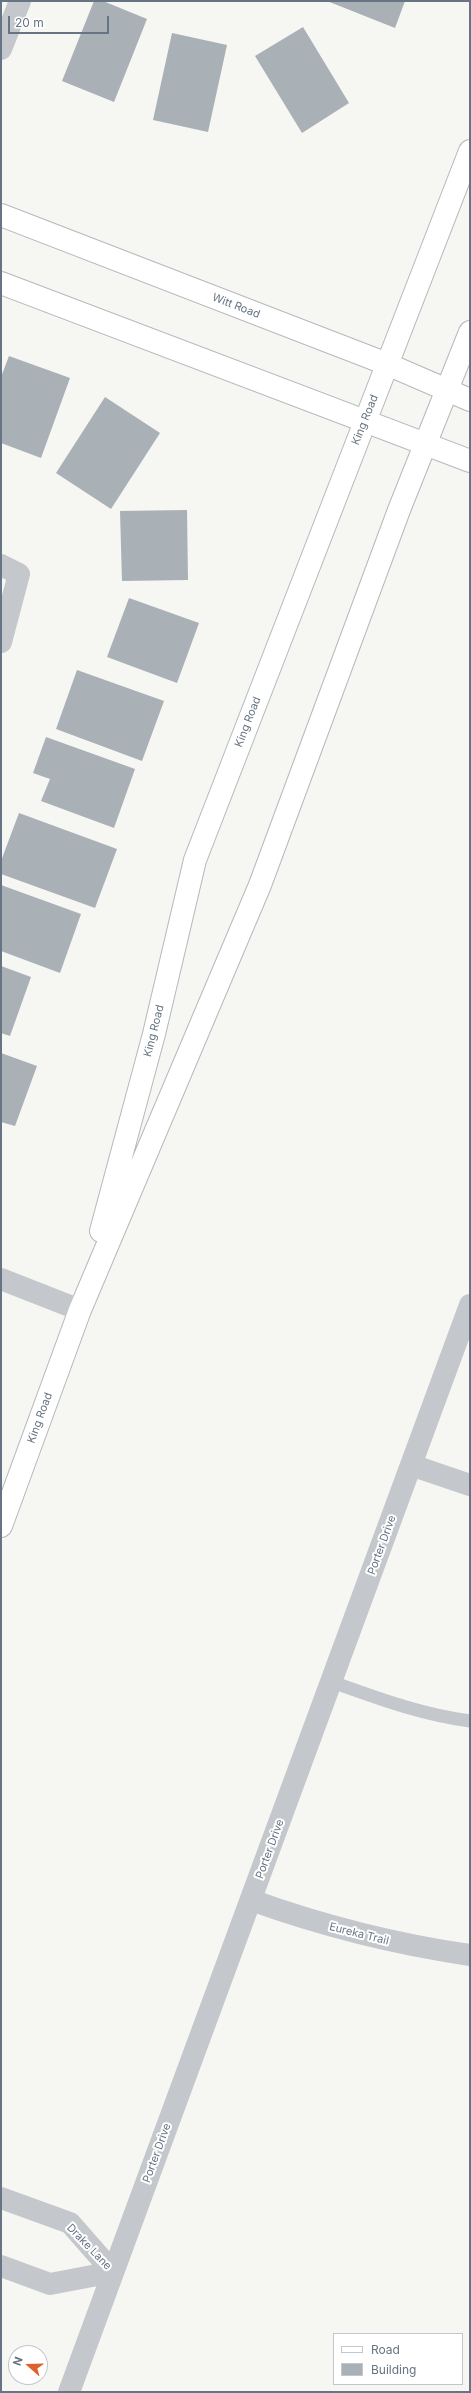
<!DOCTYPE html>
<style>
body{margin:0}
#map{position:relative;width:471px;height:2393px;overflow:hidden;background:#f6f6f3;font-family:Inter,sans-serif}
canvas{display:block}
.frame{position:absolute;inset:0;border:2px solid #667483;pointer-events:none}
.legend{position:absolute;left:333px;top:2333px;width:130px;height:52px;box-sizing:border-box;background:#fff;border:1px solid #c2c7cd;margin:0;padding:5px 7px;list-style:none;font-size:12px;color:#667483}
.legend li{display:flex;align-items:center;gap:8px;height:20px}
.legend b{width:20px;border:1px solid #c2c7cd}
.north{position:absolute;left:8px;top:2345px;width:40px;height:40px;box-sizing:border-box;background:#fff;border:1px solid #c2c7cd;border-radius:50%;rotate:290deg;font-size:11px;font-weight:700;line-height:16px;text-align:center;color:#667483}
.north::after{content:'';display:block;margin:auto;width:14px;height:18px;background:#de622c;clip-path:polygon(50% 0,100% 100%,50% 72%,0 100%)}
.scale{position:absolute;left:8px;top:16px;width:101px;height:18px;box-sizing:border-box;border:2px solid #667483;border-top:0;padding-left:5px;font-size:12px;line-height:14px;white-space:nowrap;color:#667483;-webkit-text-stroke:3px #fff;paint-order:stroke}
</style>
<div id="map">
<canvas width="471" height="2393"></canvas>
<div class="frame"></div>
<ul class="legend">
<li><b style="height:5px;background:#fff"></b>Road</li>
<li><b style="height:11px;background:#a9b0b6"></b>Building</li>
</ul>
<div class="north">N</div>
<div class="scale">20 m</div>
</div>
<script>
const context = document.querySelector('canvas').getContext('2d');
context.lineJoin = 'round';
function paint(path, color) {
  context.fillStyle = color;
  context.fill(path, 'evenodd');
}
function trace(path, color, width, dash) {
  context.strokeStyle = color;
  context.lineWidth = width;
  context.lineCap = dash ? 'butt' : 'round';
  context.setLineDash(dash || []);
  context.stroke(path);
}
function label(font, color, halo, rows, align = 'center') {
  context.font = font + ' Inter,sans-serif';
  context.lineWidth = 4;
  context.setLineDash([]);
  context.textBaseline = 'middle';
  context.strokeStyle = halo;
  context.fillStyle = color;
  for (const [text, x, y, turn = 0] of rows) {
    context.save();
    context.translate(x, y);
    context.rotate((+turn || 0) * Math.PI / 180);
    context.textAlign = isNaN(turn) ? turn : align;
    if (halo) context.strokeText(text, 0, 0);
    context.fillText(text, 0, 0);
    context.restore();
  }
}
paint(new Path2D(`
 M94 1H103L147 19 114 102 62 81Z
 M327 1H405L395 28Z
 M303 27 349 103 302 133 255 56Z
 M172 33 227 45 208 132 153 120Z
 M9 356 70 378 41 458 1 443V377Z
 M105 397 160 433 111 509 56 473Z
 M187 510 188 580 122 581 120 511Z
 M129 598 199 623 177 683 107 657Z
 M77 670 164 701 142 761 56 729Z
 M46 737 135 769 114 828 41 801 50 779 33 773Z
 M19 813 117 849 95 908 1 874V861Z
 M1 885 81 914 60 973 1 951Z
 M1 966 31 977 10 1036 1 1033Z
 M1 1053 37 1066 15 1126 1 1122Z`), '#a9b0b6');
const secondary = new Path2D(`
 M1 215 387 364 470 400
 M1 283 470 461
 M101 1231 154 1034 195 860 470 151
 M1 1526 80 1310 260 885 399 510 470 332`);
trace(secondary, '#b4b9bd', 24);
trace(new Path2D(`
 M332 1682C377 1698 422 1715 470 1721`), '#c4c7cb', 13);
trace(new Path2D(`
 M1 49 20 1
 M1 565 19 574 1 642
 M1 1279 80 1310
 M411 1465 470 1485
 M251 1900C323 1926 394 1944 470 1955
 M1 2198 70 2223 113 2272
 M1 2266 50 2284 113 2272
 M69 2392 470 1305`), '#c4c7cb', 22);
trace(secondary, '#fff', 22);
label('11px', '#667483', '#fff', [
 ["Witt Road",236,306,21],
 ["King Road",365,420,-68],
 ["King Road",248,722,-69],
 ["King Road",154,1031,-76],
 ["King Road",40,1418,-70],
 ["Porter Drive",382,1545,-70],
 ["Porter Drive",270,1849,-70],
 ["Eureka Trail",359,1934,14],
 ["Porter Drive",157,2153,-70],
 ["Drake Lane",89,2247,46]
]);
</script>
